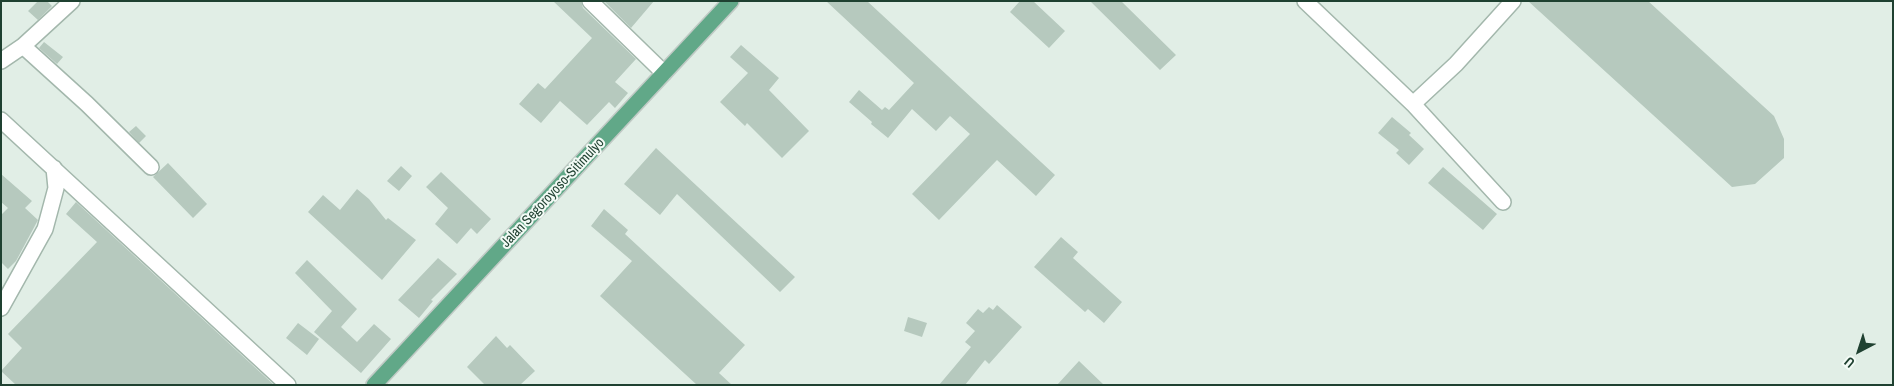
<!DOCTYPE html>
<style>
body{margin:0}
#map{position:relative;width:1894px;height:386px;overflow:hidden;background:#e1eee6;font-family:"Archivo Narrow",sans-serif}
canvas{display:block}
.frame{position:absolute;inset:0;border:2px solid #1f4131;pointer-events:none}
.north{position:absolute;left:1834px;top:326px;width:50px;height:50px;-webkit-text-stroke:4px #f2faf5;paint-order:stroke;rotate:220deg;font-size:14px;font-weight:700;line-height:20px;text-align:center;color:#1f4131}
.north::after{content:'';display:block;margin:auto;width:18px;height:22px;background:#1f4131;clip-path:polygon(50% 0,100% 100%,50% 72%,0 100%)}
</style>
<div id="map">
<canvas width="1894" height="386"></canvas>
<div class="frame"></div>
<div class="north">U</div>
</div>
<script>
const context = document.querySelector('canvas').getContext('2d');
context.lineJoin = 'round';
function paint(path, color) {
  context.fillStyle = color;
  context.fill(path, 'evenodd');
}
function trace(path, color, width, dash) {
  context.strokeStyle = color;
  context.lineWidth = width;
  context.lineCap = dash ? 'butt' : 'round';
  context.setLineDash(dash || []);
  context.stroke(path);
}
function label(font, color, halo, rows, align = 'center') {
  context.font = font + ' "Archivo Narrow",sans-serif';
  context.lineWidth = 4;
  context.setLineDash([]);
  context.textBaseline = 'middle';
  context.strokeStyle = halo;
  context.fillStyle = color;
  for (const [text, x, y, turn = 0] of rows) {
    context.save();
    context.translate(x, y);
    context.rotate((+turn || 0) * Math.PI / 180);
    context.textAlign = isNaN(turn) ? turn : align;
    if (halo) context.strokeText(text, 0, 0);
    context.fillText(text, 0, 0);
    context.restore();
  }
}
paint(new Path2D(`
 M38 1H47L52 6 38 20 28 11Z
 M553 1H581L583 8 636 59 615 82 628 93 615 108 609 102 587 125 560 101 541 123 519 104 538 83 545 89 592 38Z
 M604 1H654L631 28Z
 M826 1H867L1055 175 1036 196 997 160 939 220 912 194 970 134 950 116 936 131 912 109 888 138 871 124 872 122 849 102 859 90 882 110 885 107 889 110 914 83Z
 M1020 1H1033L1065 31 1049 48 1010 12Z
 M1090 1H1121L1176 55 1160 70Z
 M1528 1H1648L1774 116 1784 139V158L1755 184 1732 187Z
 M44 42 63 57 57 64 39 48Z
 M741 45 779 78 769 90 809 131 782 158 747 123 745 126 720 102 748 73 730 57Z
 M1392 117 1411 133 1409 135 1424 149 1409 165 1396 153 1399 150 1378 133Z
 M136 126 146 136 139 143 129 132Z
 M656 148 795 277 780 292 677 194 660 215 624 184Z
 M168 163 207 204 193 218 153 177Z
 M401 166 412 176 399 191 387 181Z
 M1443 167 1497 214 1483 230 1428 183Z
 M441 172 491 219 477 234 471 228 457 244 435 224 448 208 426 187Z
 M1 174 32 201 25 208 38 220 16 261 8 269 1 262V215L8 208 1 202Z
 M357 189 369 199 386 220 388 218 416 240 382 280 308 212 323 195 340 210Z
 M76 202 274 385H16L1 371 22 348 8 334 97 242 66 214Z
 M604 209 628 230 625 234 745 345 719 373 732 385H697L600 296 632 261 591 226Z
 M1061 237 1078 252 1073 258 1122 302 1104 323 1088 309 1085 312 1034 267Z
 M438 258 457 274 431 300 433 301 419 318 398 300Z
 M307 260 357 309 341 327 357 342 374 324 391 339 361 373 314 332 332 311 295 273Z
 M997 305 1022 327 989 364 985 360 965 385H939L971 347 965 342 975 331 966 323 978 309 983 313 989 307 993 310Z
 M908 317 927 323 922 337 904 331Z
 M298 323 319 339 307 355 286 338Z
 M496 336 507 348 510 345 535 371 520 385H485L467 367Z
 M1079 361 1104 385H1057Z`), '#b6c9be');
const minor = new Path2D(`
 M590 1 664 73
 M1305 1 1413 104 1503 202
 M23 46 87 104 151 167
 M1 61 23 46 72 1
 M1413 104 1456 64 1513 1
 M1 120 288 385
 M1 308 45 229 56 188 54 168`);
const major = new Path2D(`
 M374 385 731 1`);
trace(minor, '#a3b7ac', 18);
trace(major, '#c0cac5', 18);
trace(minor, '#fff', 15);
trace(major, '#61a888', 15);
label('14px', '#1f4131', '#f2faf5', [
 ["Jalan Segoroyoso-Sitimulyo",553,193,-47]
]);
</script>
